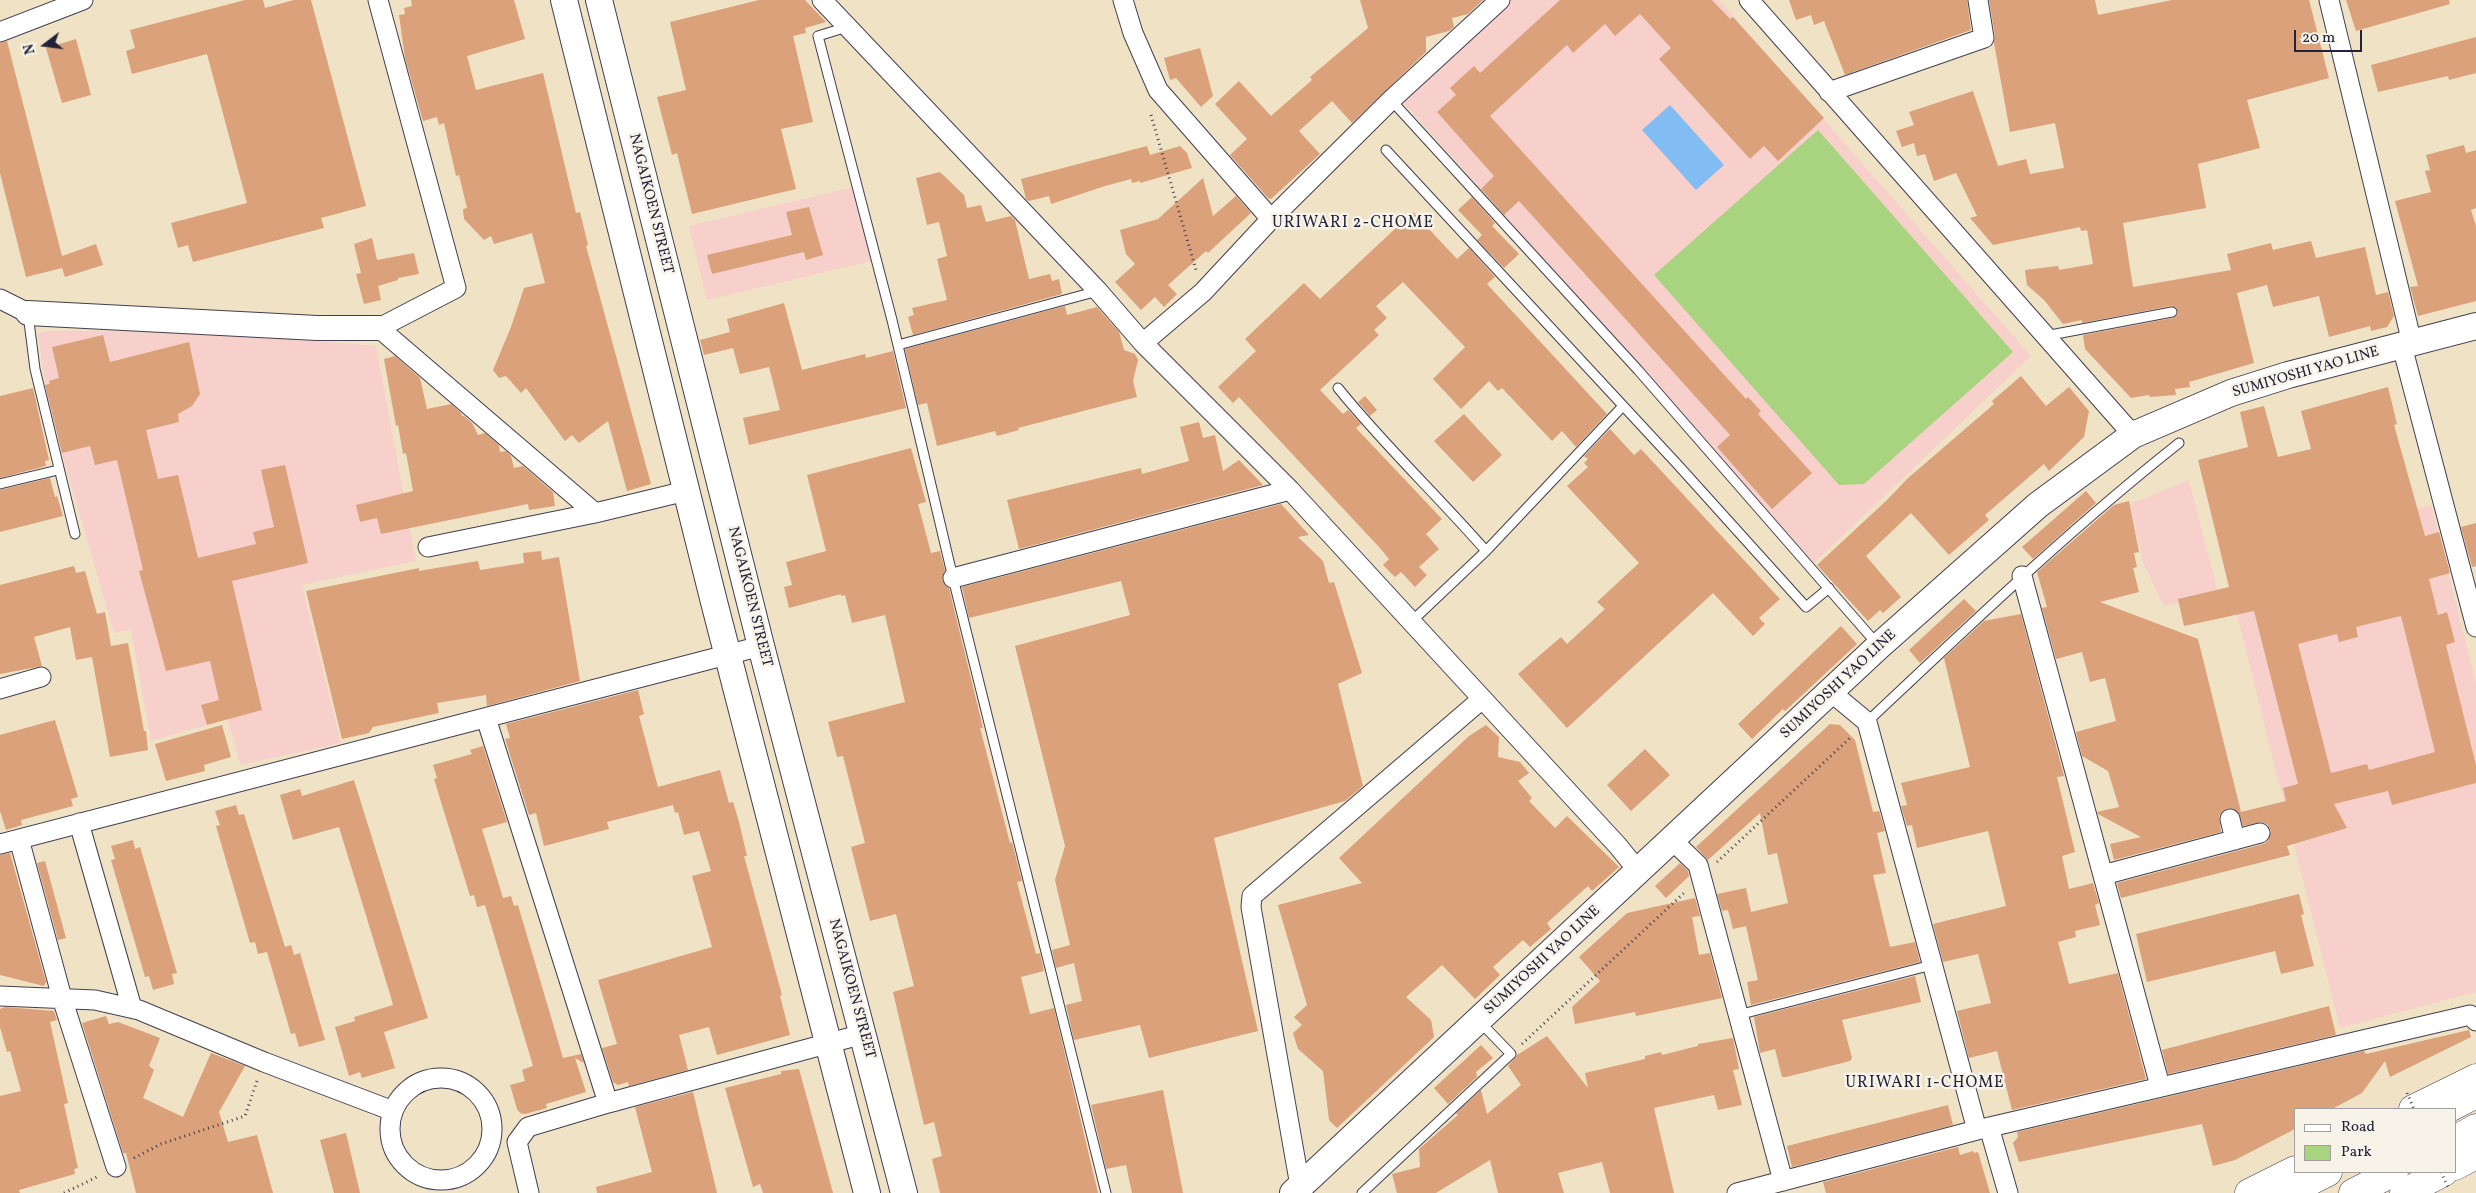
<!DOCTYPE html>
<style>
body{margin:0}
#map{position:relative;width:2476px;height:1193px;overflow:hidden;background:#f0e2c5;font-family:Vollkorn,serif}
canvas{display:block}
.legend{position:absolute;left:2294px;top:1108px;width:162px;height:65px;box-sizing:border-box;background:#f7f3e8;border:1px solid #a29fa3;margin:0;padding:6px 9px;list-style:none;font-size:15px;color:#22223b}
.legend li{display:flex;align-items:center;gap:10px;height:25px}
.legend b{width:25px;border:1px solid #a29fa3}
.north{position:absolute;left:20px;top:20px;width:50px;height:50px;-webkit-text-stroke:4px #f7f3e8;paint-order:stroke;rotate:255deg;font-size:14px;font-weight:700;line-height:20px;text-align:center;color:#22223b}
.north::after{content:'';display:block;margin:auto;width:18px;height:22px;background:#22223b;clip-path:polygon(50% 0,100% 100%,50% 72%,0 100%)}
.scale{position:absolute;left:2294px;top:30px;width:68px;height:22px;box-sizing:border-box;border:2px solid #22223b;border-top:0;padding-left:6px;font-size:15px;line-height:18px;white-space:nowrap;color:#22223b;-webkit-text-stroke:4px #f7f3e8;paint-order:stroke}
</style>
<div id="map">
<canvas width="2476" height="1193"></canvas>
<ul class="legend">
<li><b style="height:6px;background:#fff"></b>Road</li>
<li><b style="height:14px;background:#a8d480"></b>Park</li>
</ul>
<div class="north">N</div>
<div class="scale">20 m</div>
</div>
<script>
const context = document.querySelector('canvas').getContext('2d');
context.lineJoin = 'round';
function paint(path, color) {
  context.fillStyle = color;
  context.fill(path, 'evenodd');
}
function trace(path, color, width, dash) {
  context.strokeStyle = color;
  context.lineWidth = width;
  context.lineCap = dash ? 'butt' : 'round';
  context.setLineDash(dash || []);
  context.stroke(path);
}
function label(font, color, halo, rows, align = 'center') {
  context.font = font + ' Vollkorn,serif';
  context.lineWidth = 5;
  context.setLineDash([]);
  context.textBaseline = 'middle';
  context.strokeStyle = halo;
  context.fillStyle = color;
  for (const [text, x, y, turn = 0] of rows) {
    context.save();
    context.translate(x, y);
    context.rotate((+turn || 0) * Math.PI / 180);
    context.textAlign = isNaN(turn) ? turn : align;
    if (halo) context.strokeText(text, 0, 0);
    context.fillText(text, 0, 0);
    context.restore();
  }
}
paint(new Path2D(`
 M1510 0H1719L2031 356 1814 563 1402 101Z
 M854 187 872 261 707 300 689 226Z
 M185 330 376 346 416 561 302 585 341 743 240 765 228 719 151 741 131 630 114 633 57 436 47 395 38 334 48 331Z
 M2189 480 2218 593 2164 606 2143 562 2130 504Z
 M2431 505 2476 683V992L2340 1028 2223 558Z`), '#f7d0cc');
paint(new Path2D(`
 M1818 130 2013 352 1864 484 1839 485 1654 275Z`), '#a8d480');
paint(new Path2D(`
 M1670 105 1724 165 1696 190 1642 130Z`), '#81bcf3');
paint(new Path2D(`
 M245 0H263L265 8 294 0H311L366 206 321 218 324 228 193 262 188 245 178 248 171 223 247 203 207 54 132 74 126 51 135 48 130 30Z
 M411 0H514L525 39 467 56 476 90 543 73 576 213 580 212 588 245 586 246 651 484 627 491 608 421 579 443 572 435 565 441 526 388 521 393 506 376 499 378 493 370 511 327 524 288 545 283 532 233 494 244 491 236 484 240 464 219 463 209 467 208 459 175 456 176 444 123 439 125 437 117 423 121 405 58 399 15 405 14 404 8 412 6Z
 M759 0H805L826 22 805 28 806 33 793 36 813 122 781 129 796 189 692 214 677 153 672 155 657 97 686 90 670 22Z
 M1360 0H1483L1468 14 1452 18 1454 27 1449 31 1426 37V52L1352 123 1332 101 1299 131 1320 154 1271 199 1268 198 1230 155 1247 139 1215 104 1239 81 1271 116 1312 80 1310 77 1368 28Z
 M1560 0H1712L1730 19 1733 17 1824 118 1778 161 1764 146 1750 159 1659 59 1671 48 1640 14 1615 36 1605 24 1573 53 1567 45 1490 116 1746 399 1748 397 1761 411 1758 414 1812 473 1772 509 1717 447 1730 435 1519 201 1504 215 1481 189 1494 176 1437 112 1456 95 1450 88 1474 66 1480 73Z
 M1789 0H1967L1971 30 1845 75 1824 21 1814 25 1811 15 1796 20Z
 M1989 0H2095L2098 15 2172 0H2309L2329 78 2247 100 2260 148 2198 164 2206 208 2123 223 2133 287 2231 270 2227 254 2271 243 2273 250 2311 241 2316 258 2365 247 2376 295 2388 292 2394 316 2387 327 2371 331 2370 326 2329 337 2319 296 2273 307 2267 285 2237 293 2254 363 2189 382 2190 387 2175 389 2176 395 2150 397 2149 395 2131 398 2085 349 2083 335 2173 318 2178 314 2176 308 2171 306 2082 323V320L2063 324 2044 300 2027 285 2025 270 2058 266 2059 270 2093 264 2087 230 2081 231 2080 227 1993 245 1970 218 1977 216 1956 173 1934 181 1925 154 1917 156 1914 143 1902 147 1896 131 1914 125 1909 112 1973 91 1998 166 2026 159 2030 174 2064 168 2055 123 2010 132 1994 43 1995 36Z
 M2346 0H2449L2450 4 2356 31Z
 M2476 37V73L2449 80 2448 76 2378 92 2371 65Z
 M76 39 91 95 62 103 46 48Z
 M7 41 62 256 96 244 103 265 65 277 62 268 26 277 0 173V43Z
 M1200 48 1213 96 1201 107 1176 78 1170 80 1164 58Z
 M2464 145 2466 153 2476 150V208L2471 210 2476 226V301L2418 316 2410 287 2418 286 2395 201 2431 192 2425 171 2430 170 2426 155Z
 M1147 146 1150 155 1180 146 1187 153 1192 168 1140 183V181L1132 183 1131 179 1105 186 1051 204 1049 196 1029 201 1026 199 1021 179Z
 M940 172 964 195 967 208 981 205 986 222 1011 216 1015 220 1029 279 1050 274 1052 281 1059 279 1062 294 913 335 908 317 914 315 912 308 947 300 937 259 947 256 939 222 927 225 916 178Z
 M1203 178 1213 216 1236 196 1251 213 1208 253 1206 251 1168 285 1177 294 1164 307 1155 297 1141 310 1115 282 1135 264 1126 254 1120 230 1158 219Z
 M1472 197 1495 223 1492 226 1519 254 1504 268 1477 240 1482 235 1458 210Z
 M809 207 823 255 806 260 804 252 712 274 707 255 792 235 786 212Z
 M1413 212 1457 259 1469 248 1495 277 1487 284 1607 414 1576 447 1562 431 1552 441 1502 388 1498 391 1489 381 1461 409 1433 379 1465 347 1403 282 1376 306 1387 318 1374 330 1379 335 1320 390 1343 414 1348 410 1361 424 1356 428 1442 519 1426 534 1439 549 1419 567 1427 575 1415 587 1401 572 1395 577 1383 565 1389 559 1379 547 1239 397 1233 403 1218 387 1256 351 1245 339 1304 283 1320 299Z
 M372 238 377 260 414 253 419 274 398 278V280L378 286 381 300 364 304 356 274 361 273 354 244Z
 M784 303 802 370 865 354 866 358 893 351 906 408 749 445 743 418 780 410 769 367 740 374 733 348 704 355 700 340 730 332 727 319Z
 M1065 306 1067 315 1097 307 1119 332 1124 350 1135 354 1138 360 1133 381 1137 397 1018 428 1019 430 997 436 995 431 937 446 927 403 918 405 905 349Z
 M103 335 110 362 189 342 200 394 192 406 178 414 179 422 146 430 158 479 178 475 198 558 256 544 253 532 274 527 261 470 285 465 308 563 232 581 262 710 207 725 201 705 219 700 210 661 166 671 139 571 143 570 117 460 95 465 90 446 62 453 45 385 50 384 49 381 59 378 52 347Z
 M395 356 420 378 427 409 451 404 461 413 462 416H464L472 423 478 435 485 433 499 445 500 452 506 451 511 456 514 468 523 466 553 492 555 506 529 510 528 504 381 534 377 518 360 522 356 505 413 491 406 453 403 454 398 425 396 426 384 359Z
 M2021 376 2046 406 2069 387 2089 411 2084 437 2049 471 2044 464 1985 515 1989 520 1949 555 1911 513 1866 556 1901 597 1883 613 1880 610 1868 621 1817 565 1887 500 1907 479 1994 404 1992 401Z
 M2388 387 2397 424 2394 425 2425 536 2439 532 2450 573 2429 579 2438 615 2447 612 2455 642 2446 645 2476 765V783L2392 805 2388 791 2334 804 2347 828 2287 846 2290 855 2121 898 2117 883 2263 844 2268 841 2271 831 2268 825 2262 822 2243 826 2238 812 2228 808 2223 811 2219 816 2221 832 2114 860 2110 844 2141 837 2098 814 2097 812 2119 807 2108 771 2082 756 2076 732 2116 721 2105 678 2090 682 2082 652 2056 659 2042 608 2047 607 2037 572 2114 505 2129 501 2139 552 2134 553 2137 567 2133 568 2139 592 2100 602 2198 639 2241 812 2286 801 2283 788 2298 784 2254 611 2184 626 2178 599 2229 587 2198 460 2248 447 2240 412 2264 406 2278 457 2311 449 2301 411ZM2401 616 2435 752 2369 770 2367 764 2331 773 2298 644 2337 634 2339 642 2358 637 2356 627Z
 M33 388 49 460 45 461 46 466 0 478V396Z
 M1365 396 1377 410 1370 416 1358 402Z
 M1464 414 1502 455 1473 482 1434 441Z
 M1199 422 1203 438 1215 435 1223 471 1239 460 1263 485 1019 549 1007 500 1141 468 1142 474 1189 461 1180 427Z
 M1610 429 1634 455 1641 449 1780 599 1759 618 1765 624 1753 636 1713 593 1567 728 1518 674 1561 637 1567 644 1605 609 1597 602 1639 563 1567 486 1588 467 1584 463 1588 459 1584 456Z
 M911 448 926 502 918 504 931 553 940 551 945 570 942 580 949 588 983 728H980L1010 843 1012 842 1022 881 1017 882 1036 954 1040 953 1044 971 1021 977 1030 1014 1054 1008 1098 1193H940L932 1159 942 1156 934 1122 924 1125 893 992 914 986 896 914 870 921 851 847 865 843 843 756 837 757 828 722 905 702 885 615 852 623 845 595 841 596V594L789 608 784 587 792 585 786 562 826 551 807 475Z
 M50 478 55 497 57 496 63 516 0 532V490Z
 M2086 491 2096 503 2033 559 2022 547Z
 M1281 504 1309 535 1298 537 1323 561 1329 583 1334 582 1362 673 1338 684 1363 786 1345 801 1214 838 1258 1031 1149 1058 1140 1025 1074 1040 1066 1005 1082 1001 1074 963 1056 968 1052 950 1070 945 1055 880 1065 846 1015 646 1130 615 1121 581 969 618 962 587Z
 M2476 523V566L2472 567 2461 527Z
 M541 551 542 560 559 557 580 681 487 706 486 695 437 703 439 713 373 727 369 733 342 739 306 591 419 568V571L478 561 480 570 524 563 523 553Z
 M74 566 76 573 85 571 97 614 105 612 111 646 128 643 144 731H146L148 750 110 757 92 657 76 660 70 627 34 637 42 666 0 674V585Z
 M1964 599 1976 611 1920 663 1909 650Z
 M2021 614 2064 776 2057 777 2075 852 2062 856 2069 889 2093 883 2099 903 2095 905 2100 925 2075 931 2076 937 2058 942 2069 984 2118 973 2146 1079 2012 1110 1997 1051 1969 1058 1957 1011 1991 1003 1978 954 1943 962 1933 924 2006 906 1988 831 1917 848 1912 825 1907 826 1901 806 1907 805 1901 783 1970 767 1944 658 1984 621Z
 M1841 626 1857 644 1785 711 1783 709 1752 739 1738 724Z
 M638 690 644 714 639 716 658 787 720 770 729 803 733 802 739 822 747 856H744L782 995 780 996 790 1035 717 1055 709 1027 679 1035 688 1070 629 1086 628 1082 618 1085 613 1082 602 1048 617 1044 598 980 712 947 692 876 711 871 699 831 684 835 678 812 675 813 673 805 607 822 609 829 544 846 536 813 529 815 505 739 510 738 506 724Z
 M55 720 78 797 71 799 73 806 21 820 22 825 6 830 0 811V735Z
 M1830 724 1840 725 1855 740 1873 812 1879 811 1885 831 1877 833 1886 873 1873 875 1890 947 1915 942 1920 962 1751 1005 1747 982 1758 980 1746 926 1733 929 1728 910 1722 911 1717 894 1746 888 1751 912 1788 903 1777 853 1768 855 1760 813 1708 860 1696 847Z
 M222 725 231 757 204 765 205 771 166 781 155 744Z
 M1486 725 1499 737 1498 757 1520 762 1529 773 1518 781 1532 798 1529 801 1555 828 1567 816 1619 867 1592 891 1588 886 1547 923 1551 929 1530 947 1523 940 1493 967 1500 975 1475 999 1442 965 1406 997 1431 1020 1434 1037 1337 1128 1329 1120 1323 1071 1298 1049 1293 1033 1302 1025 1294 1017 1307 1005 1278 905 1362 883 1339 858 1469 736Z
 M483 746 507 822 482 829 503 898 511 896 514 906 518 905 563 1058 581 1054 584 1063 575 1058 586 1092 546 1104 547 1108 525 1114 520 1113 517 1109 510 1085 525 1081 522 1070 533 1066 485 905 477 907 474 895 470 896 434 779 437 778 433 765 472 754 470 750Z
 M1645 749 1670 775 1631 811 1607 785Z
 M354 780 428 1018 384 1032 395 1068 362 1078 360 1072 349 1076 335 1027 355 1021 354 1017 393 1005 390 994 339 827 293 840 280 795 300 789 302 796Z
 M236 805 239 815 244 814 285 947 291 945 294 955 300 953 325 1040 299 1047 295 1033 291 1034 267 952 258 954 255 942 250 943 216 826 220 825 215 811Z
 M133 840 135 849 140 847 177 973 172 974 174 984 153 990 149 976 145 977 111 860 115 859 111 846Z
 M10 853 46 982 44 986 0 975V855Z
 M45 861 66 938 58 940 37 863Z
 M1680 863 1688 871 1689 876 1666 898 1655 886Z
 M2299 894 2304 914 2301 915 2314 966 2281 974 2275 951 2147 982 2136 934Z
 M1695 898 1700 916 1692 917 1699 955 1710 953 1722 998 1636 1016 1635 1012 1575 1024 1572 1007 1600 981 1579 957 1627 913Z
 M1915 976 1921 1002 1842 1020 1852 1058 1850 1061 1786 1077H1782L1775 1049 1760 1053 1754 1017Z
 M2329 1006 2336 1035 2168 1074 2162 1050Z
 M5 1007 54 1011 57 1020 50 1022 68 1103 64 1104 78 1168 74 1169 75 1174 19 1190 20 1193H0V1096L21 1091 10 1051 7 1052 0 1027V1009Z
 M106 1016 109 1024 118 1022 160 1038 149 1066 154 1070 143 1098 183 1117 211 1053 245 1066 219 1112 228 1142 257 1135 273 1193H136L126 1153H123L82 1023Z
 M2469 1030 2471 1037 2390 1077 2385 1061 2362 1093 2332 1109H2295V1129L2235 1160 2213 1166 2202 1124 2019 1162 2013 1143 2018 1137 2017 1132 2364 1051 2366 1054Z
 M1547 1036 1588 1088 1585 1073 1645 1059V1056L1661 1052 1662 1055 1698 1046V1044L1733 1038 1739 1069 1733 1070 1742 1105 1718 1110 1714 1095 1654 1108 1674 1193H1610L1602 1162 1558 1173 1564 1193H1498L1490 1160 1436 1193H1397L1392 1174 1420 1167 1419 1149 1458 1115 1456 1113 1481 1090 1487 1114 1521 1085 1508 1066 1517 1055Z
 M1481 1045 1493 1058 1476 1072 1477 1077 1448 1104 1434 1088Z
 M799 1069 833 1193H763L760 1184 753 1187 725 1088 781 1074V1071Z
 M1163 1090 1183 1193H1132L1126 1165 1106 1169 1091 1105Z
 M693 1092 717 1193H597L596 1187 652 1172 635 1107Z
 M1948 1105 1953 1125 1792 1167 1787 1146Z
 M346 1133 360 1193H334L320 1140Z
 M1958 1147 1960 1155 1973 1151 1974 1153 1978 1152 1990 1193H1826L1823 1182Z`), '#daa17b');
const service = new Path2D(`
 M847 27 818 36 892 320 953 578 1106 1193
 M1391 100 1638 370 1877 644
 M1386 150 1678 465 1806 607 1829 588
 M28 314 35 369 75 534
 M2045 336 2172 312
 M898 345 1098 291
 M1338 388C1384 445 1438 496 1486 551
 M0 484 58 470
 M1411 622 1486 551 1622 407
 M1867 722C1969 626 2069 530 2179 443
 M1738 1015 1932 965
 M1362 1193 1511 1054 1479 1021`);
const minor = new Path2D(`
 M378 0 456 288 379 328 595 513
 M822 0 1098 291 1143 343 1290 490 1618 846 1639 872
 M1123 0 1133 33 1158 90 1271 219
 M1749 0 2133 435
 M2329 0 2412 343
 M0 32 83 0
 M1829 92 1984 38 1978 0
 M0 299 28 313
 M1143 343 1203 292 1271 219 1391 100 1500 0
 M2402 346 2476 627
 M428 547 595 513 686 491
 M2022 576 2160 1086
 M953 578 1290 490
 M0 689 41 677
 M1832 693 1867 722 1977 1130
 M486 718 608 1103
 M2230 819 2235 840
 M79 823 132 1008
 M19 839 62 998 116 1167
 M1673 841 1698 865 1783 1181
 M0 844 761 646
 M2103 875 2260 833
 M0 996 95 1000 139 1010 264 1062 393 1111
 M390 1129a51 51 0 1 1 102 0a51 51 0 1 1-102 0Z
 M1989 1127 2008 1193
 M517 1142 528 1127 608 1103 863 1034
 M517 1142 529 1193
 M1300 1186 1251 907 1252 896 1482 699
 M1737 1193 1977 1130 2470 1015 2476 1021`);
const tertiary = new Path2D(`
 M28 313 317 328H379`);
const secondary = new Path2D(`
 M564 0 714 602 867 1193
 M599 0 761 646 904 1193
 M1293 1193 1879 646 2038 505 2133 435 2231 393 2288 375 2476 326`);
const trunk = new Path2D(`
 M2413 1109 2476 1078
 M2455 1166 2476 1155
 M2249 1193 2295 1170
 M2404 1193 2444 1172`);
const motorway = new Path2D(`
 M2447 1109 2476 1094
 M2455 1140 2476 1128
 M2287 1193 2328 1172
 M2353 1193 2394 1172`);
trace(service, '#413f50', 11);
trace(minor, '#413f50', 21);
trace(tertiary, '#413f50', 26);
trace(secondary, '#413f50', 28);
trace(trunk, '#413f50', 29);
trace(motorway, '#413f50', 29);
trace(new Path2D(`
 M1151 115 1196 270
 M1717 862 1850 738
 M1522 1044 1685 892
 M134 1158 161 1144 245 1116 257 1081
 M64 1193 99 1176`), '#413f50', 3, [1, 4]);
trace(service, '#fff', 9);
trace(minor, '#fff', 19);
trace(tertiary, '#fff', 24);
trace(secondary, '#fff', 26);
trace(trunk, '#fff', 28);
trace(motorway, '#fff', 28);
trace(new Path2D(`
 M2407 1093 2414 1109
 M2441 1172 2448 1187`), '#413f50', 3, [1, 4]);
label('15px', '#22223b', '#f7f3e8', [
 ["NAGAIKOEN STREET",650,204,76],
 ["SUMIYOSHI YAO LINE",2306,373,-16],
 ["NAGAIKOEN STREET",749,597,76],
 ["SUMIYOSHI YAO LINE",1839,685,-43],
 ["SUMIYOSHI YAO LINE",1543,961,-43],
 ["NAGAIKOEN STREET",851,989,75]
]);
context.letterSpacing = '1px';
label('16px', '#22223b', '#f7f3e8', [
 ["URIWARI 2-CHOME",1353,224],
 ["URIWARI 1-CHOME",1925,1084]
]);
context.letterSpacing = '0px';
</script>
